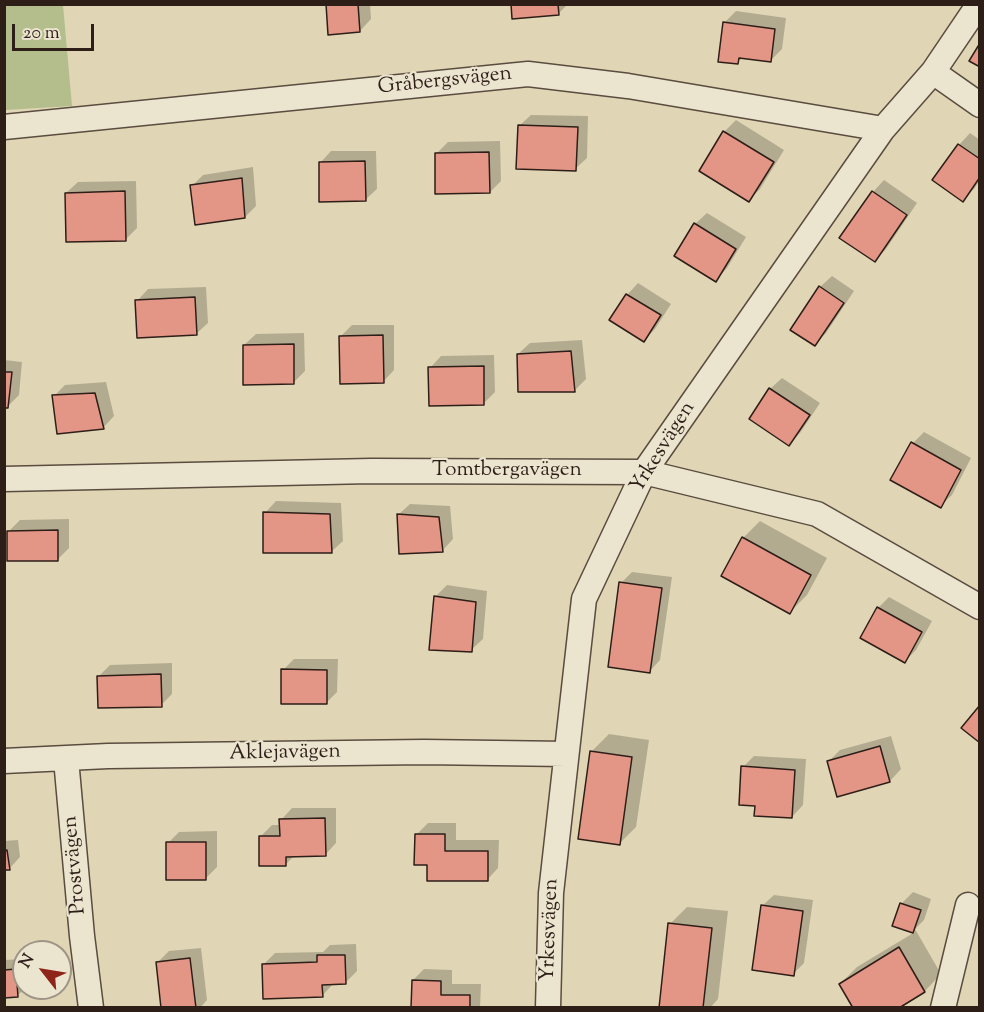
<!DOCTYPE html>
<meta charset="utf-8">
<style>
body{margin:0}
#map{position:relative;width:984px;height:1012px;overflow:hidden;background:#e0d6b5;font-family:"Sorts Mill Goudy",serif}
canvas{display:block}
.frame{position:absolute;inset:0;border:6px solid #2e1e18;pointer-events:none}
.north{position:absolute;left:12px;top:940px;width:60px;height:60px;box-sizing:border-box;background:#ebe4cf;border:2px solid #9f9586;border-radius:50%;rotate:301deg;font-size:16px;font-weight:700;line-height:24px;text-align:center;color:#2e1e18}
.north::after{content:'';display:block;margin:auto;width:21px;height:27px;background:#8f2418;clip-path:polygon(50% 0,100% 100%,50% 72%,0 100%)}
.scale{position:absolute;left:12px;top:24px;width:82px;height:27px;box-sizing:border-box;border:3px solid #2e1e18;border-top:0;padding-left:8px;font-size:18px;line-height:21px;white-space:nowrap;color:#2e1e18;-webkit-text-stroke:4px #ebe4cf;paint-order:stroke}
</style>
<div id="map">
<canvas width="984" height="1012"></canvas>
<div class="frame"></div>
<div class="north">N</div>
<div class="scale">20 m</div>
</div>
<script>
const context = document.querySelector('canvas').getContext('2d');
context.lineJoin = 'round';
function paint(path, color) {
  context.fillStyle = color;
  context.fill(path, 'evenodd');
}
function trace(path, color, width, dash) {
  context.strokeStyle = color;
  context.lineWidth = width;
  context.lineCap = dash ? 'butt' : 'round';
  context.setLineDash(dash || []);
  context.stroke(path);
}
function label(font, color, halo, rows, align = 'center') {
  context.font = font + ' "Sorts Mill Goudy",serif';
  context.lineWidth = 4.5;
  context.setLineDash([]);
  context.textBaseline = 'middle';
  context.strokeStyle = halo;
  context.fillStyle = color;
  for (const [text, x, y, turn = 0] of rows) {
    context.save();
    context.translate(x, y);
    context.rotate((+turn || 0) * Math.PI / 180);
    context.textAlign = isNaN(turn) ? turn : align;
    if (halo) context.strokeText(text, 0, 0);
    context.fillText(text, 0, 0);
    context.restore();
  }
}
paint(new Path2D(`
 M5 4 63 5 72 106 5 110Z`), '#b4bd8c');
paint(new Path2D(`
 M327 4H370L371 19 360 31Z
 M512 4H568L558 14Z
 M736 11 786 18 782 49 771 60 743 57 737 63 724 23Z
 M531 115 588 116 587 158 575 169 519 126Z
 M736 120 784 150 760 189 749 200 701 170 724 132Z
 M970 133 980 140V180L974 189 962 200 959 145Z
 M500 141 501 181 490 192 436 154 448 142Z
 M331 151H376L377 189 365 200 320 163Z
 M253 167 256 206 245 217 192 186 203 175Z
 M884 180 917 203 886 249 875 260 841 237 873 192Z
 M136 181 137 228 126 239 66 193 78 182Z
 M707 213 746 237 727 268 716 280 695 224Z
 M832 276 854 291 826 333 815 344 820 287Z
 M638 283 671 304 655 329 644 340 627 295Z
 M206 287 208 323 196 334 137 301 148 289Z
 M352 325H394V370L383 382 340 337Z
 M304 333 305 371 294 382 244 345 256 334Z
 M582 340 586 379 575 390 518 354 530 343Z
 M494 355 495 392 484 403 430 368 441 356Z
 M4 360 22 362 19 395 7 407H4Z
 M782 378 820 403 800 433 789 444 751 418 770 389Z
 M106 382 114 416 103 428 54 396 65 385Z
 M924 432 971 458 952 495 940 506 913 443Z
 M276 501 341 503 343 541 331 552 265 513Z
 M410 504 450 506 453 539 442 551 398 515Z
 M69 519V548L58 559 8 532 20 520Z
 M760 521 827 558 807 595 790 612 743 538Z
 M632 572 672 577 660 660 649 672 621 583Z
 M447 585 487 591 483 639 471 650 436 596Z
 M889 597 932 621 916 650 905 661 878 608Z
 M294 659H338L337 692 326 703 283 670Z
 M172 663V694L161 705 99 676 110 665Z
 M609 734 649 740 636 827 619 844 592 751Z
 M891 736 901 769 890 781 828 762 840 750Z
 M754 756 806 759 803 805 792 817 756 805 743 767Z
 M292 808H336V843L325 855H295L286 864 260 837 272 825H281V820Z
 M428 823H456V840H499L498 868 487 880 428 863 416 835Z
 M217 831V867L206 878 168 843 179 832Z
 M18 840 20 857 9 869H4V841Z
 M913 892 931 899 924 920 915 929 941 974 925 991 897 1008 840 984 857 967 915 932 894 925 901 904Z
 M774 895 813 900 804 963 793 974 762 906Z
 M687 907 728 911 718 999 710 1008H661L670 924Z
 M356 944 357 971 345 983 333 984 322 996 264 964 275 953 323 952 330 945Z
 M201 948 207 1000 200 1008H162L157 963 169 951Z
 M24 959V988H25L17 996 6 997 4 998V960Z
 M424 969 452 970V984H481L480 1008H412L413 980Z`), '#0003');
const building = new Path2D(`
 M326 4H358L360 32 328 35Z
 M511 4H558L559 15 512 19Z
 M723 22 775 29 771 62 739 58 738 64 718 62Z
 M980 43V67L969 61Z
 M518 125 578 127 576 171 516 169Z
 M723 131 774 162 749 202 699 171Z
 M958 144 980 159V177L963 202 932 180Z
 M489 152 490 193 435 194V153Z
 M365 161 366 201 319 202V162Z
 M242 178 245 218 195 225 190 185Z
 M125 191 126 241 66 242 65 193Z
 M872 191 907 215 875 262 839 238Z
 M694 223 736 249 716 282 674 256Z
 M819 286 844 303 815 346 790 330Z
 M626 294 661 315 644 342 609 320Z
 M195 297 197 335 137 338 135 300Z
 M383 335 384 383 340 384 339 336Z
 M294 344V384L243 385V345Z
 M571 351 575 392H518L517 354Z
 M484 366V405L429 406 428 367Z
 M4 372H12L8 408H4Z
 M769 388 810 415 789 446 749 419Z
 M95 393 104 429 57 434 52 395Z
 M911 442 961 470 941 508 890 480Z
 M263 512 330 514 332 553H263Z
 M397 514 439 517 443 552 399 554Z
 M58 530V561H7V531Z
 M742 537 811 575 790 614 721 576Z
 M619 582 662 588 650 673 608 667Z
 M434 596 476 602 472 652 429 650Z
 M877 607 922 632 905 663 860 638Z
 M281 669 327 670V704H281Z
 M161 674 162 707 98 708 97 676Z
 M980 705V743L961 728Z
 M880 746 890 782 837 797 827 761Z
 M590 751 632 757 620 845 578 839Z
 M741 766 795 770 792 818 754 816 755 806 739 805Z
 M325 818 326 856 286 857V866H259V836H280L279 819Z
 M415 834H445V851H488V881H427V865H414Z
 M166 842H206V880H166Z
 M7 850 10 870H4V851Z
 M900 903 921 910 913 933 892 926Z
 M761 905 803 911 794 976 752 970Z
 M668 923 712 928 703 1008H659Z
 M899 947 925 992 899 1008H853L839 984Z
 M317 955H345L346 984 322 985 323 997 263 999 262 964 317 962Z
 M190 958 196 1008H161L156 962Z
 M16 969 18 997 4 998V970Z
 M412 980 441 981V995H470V1008H411Z`);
paint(building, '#e39586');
trace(building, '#2e1e18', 1.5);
const minor = new Path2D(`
 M933 72 980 105
 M4 127 528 74 628 86 883 129
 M4 479 371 471 644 472 817 514 980 607
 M66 759 82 936 91 1008
 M4 761 108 756 424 752 566 754
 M548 1008 551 893 584 599 644 472 883 129 933 72 979 4
 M943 1008 968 905`);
trace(minor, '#5a4c3f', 27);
trace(minor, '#ebe4cf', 24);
label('21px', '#2e1e18', '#ebe4cf', [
 ["Gråbergsvägen",445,82,-6],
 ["Yrkesvägen",664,448,-58],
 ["Tomtbergavägen",507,471],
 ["Aklejavägen",285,754,-1],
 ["Prostvägen",76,865,-95],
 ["Yrkesvägen",551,930,-88]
]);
</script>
